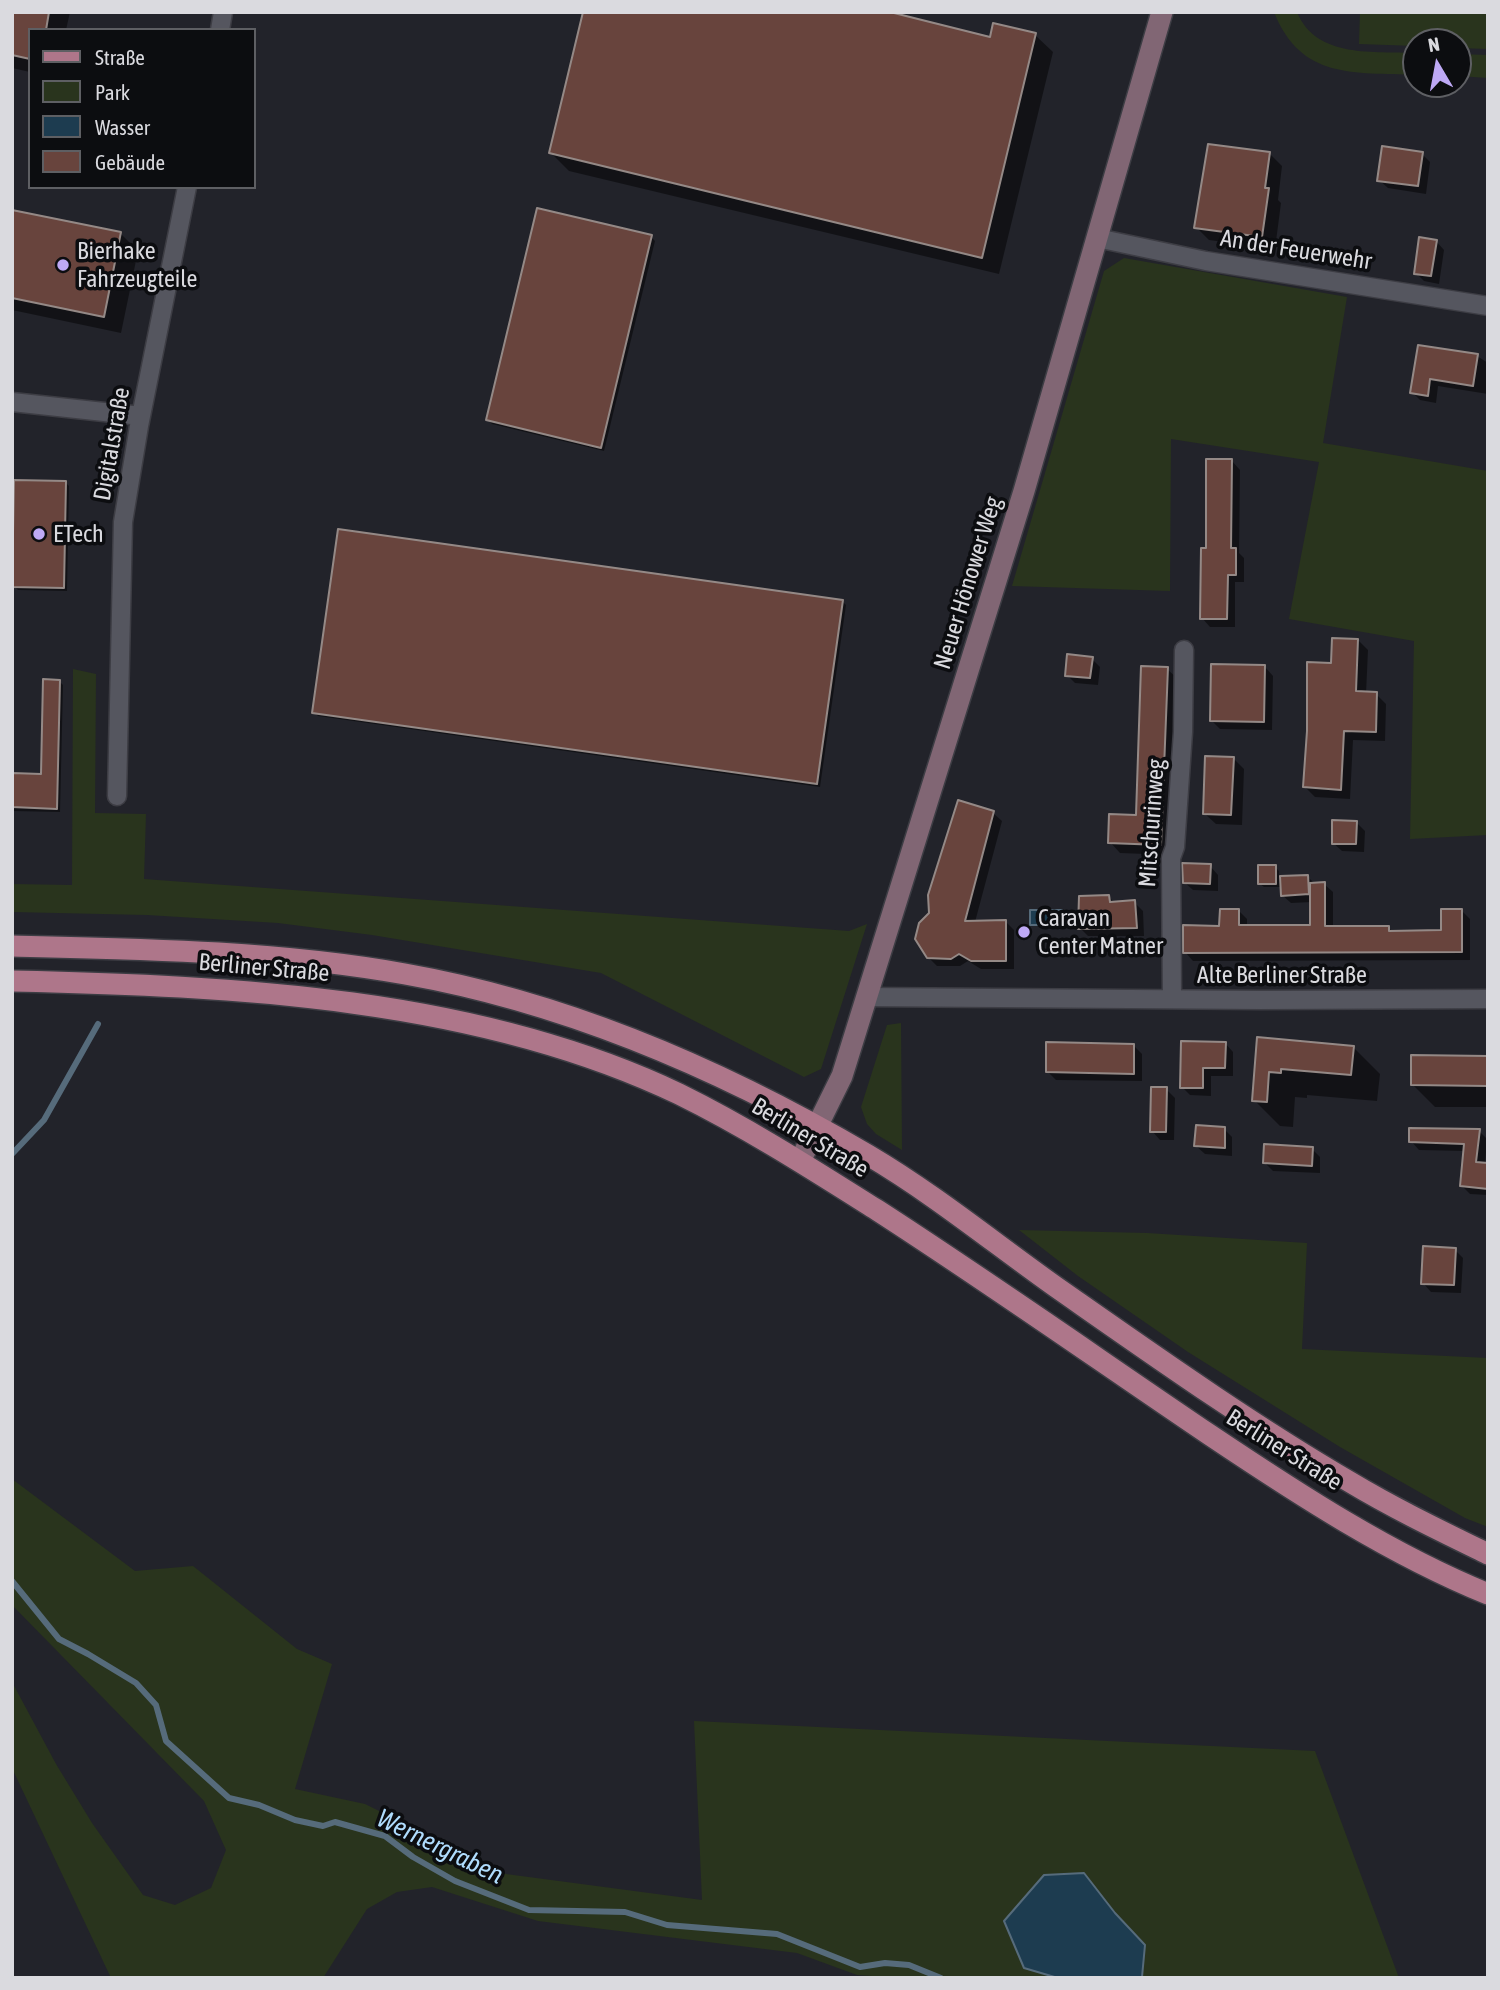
<!DOCTYPE html>
<meta charset="utf-8">
<style>
body{margin:0}
#map{position:relative;width:1500px;height:1990px;overflow:hidden;background:#22232a;font-family:"Asap Condensed",sans-serif}
canvas{display:block}
.frame{position:absolute;inset:0;border:14px solid #dadadf;pointer-events:none}
.legend{position:absolute;left:28px;top:28px;width:228px;height:161px;box-sizing:border-box;background:#0c0d10;border:2px solid #5e5f63;margin:0;padding:9px 12px;list-style:none;font-size:21px;color:#dadadf}
.legend li{display:flex;align-items:center;gap:14px;height:35px}
.legend b{width:35px;border:2px solid #5e5f63}
.north{position:absolute;left:1402px;top:28px;width:70px;height:70px;box-sizing:border-box;background:#0c0d10;border:2px solid #5e5f63;border-radius:50%;rotate:350deg;font-size:19px;font-weight:700;line-height:28px;text-align:center;color:#dadadf}
.north::after{content:'';display:block;margin:auto;width:24px;height:32px;background:#bea9f5;clip-path:polygon(50% 0,100% 100%,50% 72%,0 100%)}
</style>
<div id="map">
<canvas width="1500" height="1990"></canvas>
<div class="frame"></div>
<ul class="legend">
<li><b style="height:9px;background:#ae768a"></b>Straße</li>
<li><b style="height:19px;background:#29341d"></b>Park</li>
<li><b style="height:19px;background:#1d3c50"></b>Wasser</li>
<li><b style="height:19px;background:#68443d"></b>Gebäude</li>
</ul>
<div class="north">N</div>
</div>
<script>
const context = document.querySelector('canvas').getContext('2d');
context.lineJoin = 'round';
function paint(path, color) {
  context.fillStyle = color;
  context.fill(path, 'evenodd');
}
function trace(path, color, width, dash) {
  context.strokeStyle = color;
  context.lineWidth = width;
  context.lineCap = dash ? 'butt' : 'round';
  context.setLineDash(dash || []);
  context.stroke(path);
}
function label(font, color, halo, rows, align = 'center') {
  context.font = font + ' "Asap Condensed",sans-serif';
  context.lineWidth = 7;
  context.setLineDash([]);
  context.textBaseline = 'middle';
  context.strokeStyle = halo;
  context.fillStyle = color;
  for (const [text, x, y, turn = 0] of rows) {
    context.save();
    context.translate(x, y);
    context.rotate((+turn || 0) * Math.PI / 180);
    context.textAlign = isNaN(turn) ? turn : align;
    if (halo) context.strokeText(text, 0, 0);
    context.fillText(text, 0, 0);
    context.restore();
  }
}
paint(new Path2D(`
 M1274 12H1297C1316 59 1375 51 1416 53V75C1354 72 1301 80 1274 12Z
 M1360 12H1488V49L1458 48V42H1416V46L1359 44Z
 M1458 54 1488 55V78L1458 76Z
 M1124 258 1347 297 1323 443 1488 471V835L1410 839 1414 641 1289 619 1319 462 1171 439 1170 591 1012 586 1104 271Z
 M73 669 96 674 95 813 146 814 144 879 849 931 867 924 821 1069 804 1077 601 973 372 935 278 923 147 915 12 912V884L72 885Z
 M901 1023 902 1150 876 1134 867 1124 861 1107 887 1025Z
 M1019 1230 1147 1233 1307 1243 1302 1349 1488 1358V1527L1465 1518 1340 1447 1188 1352 1078 1276Z
 M12 1479 135 1571 193 1566 297 1649 332 1664 295 1789 365 1804 506 1874 702 1900 694 1721 1315 1751 1399 1978H901L857 1975 797 1953 538 1921 432 1887 397 1892 367 1909 323 1978H111L12 1768V1682L56 1764 92 1823 143 1895 175 1905 211 1888 226 1850 204 1801 12 1605Z`), '#29341d');
const water = new Path2D(`
 M1030 910H1062L1066 918 1062 925H1030Z
 M1084 1873 1115 1913 1145 1945 1142 1977 1058 1978 1024 1968 1004 1921 1044 1875Z`);
paint(water, '#1d3c50');
trace(water, '#566b7b', 2);
paint(new Path2D(`
 M12 12H70L66 30H30V72L12 68Z
 M1035 35 1053 52 999 274 569 171 551 153 991 39Z
 M1269 153 1282 166 1278 200 1281 203 1275 249 1209 240 1196 227Z
 M1422 154 1430 162 1426 194 1388 188 1379 180Z
 M12 216 120 233 138 251 121 333 12 310Z
 M651 237 655 241 604 451 492 424 488 420Z
 M1436 241 1444 250 1439 284 1424 281 1416 273Z
 M1419 347 1477 356 1488 363V394L1438 386 1436 403 1420 400 1412 392Z
 M1232 461 1240 470 1239 553 1244 558V582H1235V627H1210L1202 618Z
 M65 482 69 486 67 591 18 590 14 586Z
 M842 601 846 605 820 787 318 716 314 712Z
 M1358 640 1368 650 1366 694H1376L1386 704 1385 741 1353 740 1350 799 1315 797 1305 787 1333 664Z
 M1092 659 1100 667 1098 685 1075 683 1067 675Z
 M1265 667 1273 676 1272 730 1220 729 1212 721Z
 M1167 669 1178 679 1171 855 1120 853 1110 842 1137 817Z
 M59 681 63 685 60 812 12 811V775L43 776Z
 M1233 758 1244 769 1242 825 1216 824 1205 814Z
 M993 813 1002 821 975 922H1006L1014 930V969H981L968 961 960 966H937L928 957 931 914Z
 M1356 822 1365 831 1364 852 1342 851 1333 843Z
 M1210 866 1218 875V891L1193 890 1184 882Z
 M1275 867 1279 871V878L1307 876 1315 884H1324L1333 892V928L1388 927 1393 932H1443L1461 910 1470 919V960L1193 961 1185 952 1221 928 1239 911 1247 919V927H1312V902L1291 903 1282 895V887H1264L1260 884Z
 M1109 897 1115 903 1134 902 1143 911 1144 936H1088L1080 928Z
 M1258 1039 1353 1047 1380 1074 1377 1101 1307 1095V1098L1295 1097 1293 1127 1280 1126 1254 1100Z
 M1225 1043 1233 1052V1076H1211V1096L1190 1095 1182 1087Z
 M1134 1046 1142 1054V1081L1056 1080 1047 1071Z
 M1488 1058V1107H1435L1413 1085Z
 M1166 1089 1175 1098 1174 1140H1160L1152 1131Z
 M1224 1129 1232 1137V1156L1205 1154 1196 1146Z
 M1479 1131 1487 1139 1485 1165H1488V1195L1470 1194 1462 1186 1465 1151 1419 1150 1411 1141Z
 M1312 1149 1320 1157V1173L1273 1171 1265 1163Z
 M1455 1250 1463 1258 1461 1293 1431 1292 1423 1283Z`), '#0007');
trace(new Path2D(`
 M12 1154 44 1120 98 1024
 M12 1581 59 1639 88 1654 136 1683 156 1705 166 1741 229 1798 259 1805 295 1820 323 1826 335 1822 385 1836 413 1857 455 1881 529 1910 625 1912 667 1925 777 1934 860 1967 885 1963 909 1965 941 1978`), '#566b7b', 6);
const building = new Path2D(`
 M12 12H49L46 30H30V59L12 55Z
 M583 12H890L990 37 993 23 1036 33 982 258 549 153Z
 M1208 144 1270 152 1265 188H1269L1262 237 1194 228Z
 M1382 146 1423 152 1418 186 1377 181Z
 M537 208 652 235 601 448 486 420Z
 M12 210 121 232 104 317 12 298Z
 M1419 237 1437 240 1431 276 1414 274Z
 M1418 345 1478 354 1473 386 1430 379 1428 396 1410 393Z
 M1206 459H1232L1231 548H1236V575H1228L1227 619H1200L1201 548H1206Z
 M14 480 66 481 64 588 12 587Z
 M338 529 843 600 817 784 312 713Z
 M1332 638 1358 639 1356 691 1377 692 1376 732 1344 731 1341 790 1303 787 1307 731V662L1331 663Z
 M1067 654 1093 657 1090 678 1065 676Z
 M1211 664 1265 665 1264 722 1210 721Z
 M1141 666 1168 667 1161 845 1108 843 1109 814 1136 815Z
 M43 679 60 680 57 809 12 807V773L41 774Z
 M1205 756 1234 757 1231 815 1203 814Z
 M958 800 994 811 965 921 1006 920V961H971L959 954 951 959 927 958 915 939 919 923 929 913 928 895Z
 M1332 820 1357 821 1356 844H1332Z
 M1182 863 1211 864 1210 884 1183 883Z
 M1258 865H1276V884H1258Z
 M1308 875 1309 894 1281 896 1280 876Z
 M1325 882V926H1389V931L1441 930V909H1462V952L1183 953V925L1219 926 1220 909H1239V925H1310V883Z
 M1109 895 1110 902 1135 900 1137 928 1078 929 1079 896Z
 M1257 1037 1354 1046 1351 1075 1281 1069V1073L1269 1072 1267 1102 1252 1101Z
 M1181 1041 1226 1042 1225 1068H1203V1088H1180Z
 M1046 1042 1134 1044V1074L1046 1072Z
 M1411 1055 1488 1056V1086L1411 1085Z
 M1151 1087H1167L1166 1132H1150Z
 M1196 1125 1225 1127V1148L1194 1146Z
 M1409 1128 1480 1129 1476 1162 1488 1163V1189L1460 1186 1464 1144 1409 1142Z
 M1264 1144 1313 1147 1312 1166 1263 1163Z
 M1423 1246 1456 1248 1454 1285 1421 1284Z`);
paint(building, '#68443d');
trace(building, '#948986', 2);
const street = new Path2D(`
 M220 30 223 12
 M1097 238 1206 261 1488 306
 M12 402 141 416
 M117 796 123 522 139 426 187 187
 M866 997 1261 1000 1488 999
 M1172 999 1171 858 1175 847 1183 732 1184 650`);
const secondary = new Path2D(`
 M800 1161 842 1076 1024 491 1162 12`);
const primary = new Path2D(`
 M12 946C143 949 276 951 405 974 569 1003 725 1071 868 1155 934 1194 994 1243 1056 1287 1152 1354 1249 1423 1350 1482 1395 1509 1441 1531 1488 1554
 M12 981C233 986 476 997 679 1094 748 1128 812 1169 877 1210 990 1283 1099 1360 1210 1435 1298 1494 1390 1554 1488 1594`);
trace(street, '#3d3d44', 21);
trace(secondary, '#3d3d44', 24);
trace(primary, '#3d3d44', 24);
trace(street, '#55565f', 18);
trace(secondary, '#816674', 21);
trace(primary, '#ae768a', 21);
for (const [x, y, r, color] of [
 [63,265,7,"#bea9f5"],
 [39,534,7,"#bea9f5"],
 [1024,932,7,"#bea9f5"]
]) {
  const dot = new Path2D();
  dot.arc(x, y, r, 0, 2 * Math.PI);
  context.fillStyle = color;
  context.fill(dot);
  trace(dot, '#0c0d10', 2.5);
}
label('24px', '#dadadf', '#0c0d10', [
 ["An der Feuerwehr",1296,250,9],
 ["Digitalstraße",112,444,-80],
 ["Neuer Hönower Weg",968,583,-73],
 ["Mitschurinweg",1152,823,-86],
 ["Berliner Straße",264,968,5],
 ["Alte Berliner Straße",1282,975],
 ["Berliner Straße",810,1138,31],
 ["Berliner Straße",1284,1450,32]
]);
label('24px', '#dadadf', '#0c0d10', [
 ["Bierhake",77,251],
 ["Fahrzeugteile",77,279],
 ["ETech",53,534],
 ["Caravan",1038,918],
 ["Center Matner",1038,946]
], 'left');
label('italic 26px', '#afdcfd', '#0c0d10', [
 ["Wernergraben",440,1847,26]
]);
</script>
